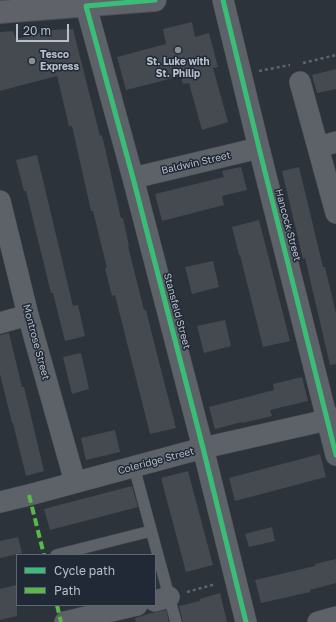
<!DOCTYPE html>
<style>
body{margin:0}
#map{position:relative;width:336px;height:622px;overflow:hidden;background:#2d333a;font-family:"Golos Text",sans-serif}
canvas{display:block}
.legend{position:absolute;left:16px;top:554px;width:140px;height:52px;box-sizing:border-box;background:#202935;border:1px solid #5d6571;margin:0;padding:5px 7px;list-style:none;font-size:12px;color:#b8bfca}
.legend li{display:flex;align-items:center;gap:8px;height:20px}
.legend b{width:20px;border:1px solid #5d6571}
.scale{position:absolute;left:16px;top:24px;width:53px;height:18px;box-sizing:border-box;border:2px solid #b8bfca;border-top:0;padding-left:5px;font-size:12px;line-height:14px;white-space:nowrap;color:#b8bfca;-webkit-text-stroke:3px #202935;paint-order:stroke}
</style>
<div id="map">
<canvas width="336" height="622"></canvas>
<ul class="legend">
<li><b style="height:5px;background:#3abd76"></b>Cycle path</li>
<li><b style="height:5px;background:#58b947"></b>Path</li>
</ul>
<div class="scale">20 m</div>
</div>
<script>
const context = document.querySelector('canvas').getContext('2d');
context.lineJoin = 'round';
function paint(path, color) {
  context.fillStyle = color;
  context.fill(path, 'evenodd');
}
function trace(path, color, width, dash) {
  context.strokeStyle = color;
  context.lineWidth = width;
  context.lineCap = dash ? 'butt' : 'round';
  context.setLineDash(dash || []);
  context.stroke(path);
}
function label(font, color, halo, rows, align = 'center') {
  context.font = font + ' "Golos Text",sans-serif';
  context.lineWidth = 3;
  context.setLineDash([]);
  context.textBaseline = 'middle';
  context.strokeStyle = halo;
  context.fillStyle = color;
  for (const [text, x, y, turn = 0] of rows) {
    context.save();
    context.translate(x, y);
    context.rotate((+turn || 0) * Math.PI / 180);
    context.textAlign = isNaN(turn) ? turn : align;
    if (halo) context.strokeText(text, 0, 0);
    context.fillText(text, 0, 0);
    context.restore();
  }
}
paint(new Path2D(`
 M192 22 195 37 209 33 218 67 213 68 228 122 202 130 189 83 183 84 181 76 126 90 117 57 166 44 163 29Z
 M73 29 100 136 102 135 121 218H123L129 246H128L144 310H146L157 354 176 428 150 434 115 295 112 296 105 268H107L93 211H91L72 126H69L57 76 0 91V32L13 31 16 39 52 30Z
 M336 69V89L317 93 312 75Z
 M37 155 73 306 78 305 85 336 65 341 53 293H51L26 191H24L16 160Z
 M241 167 247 190 222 196 224 205 162 221 155 194 224 177 222 171Z
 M299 167 323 267H325L336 313V364L330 365 305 258 303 259 282 171Z
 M259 220 290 341 263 347 240 255H239L232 227Z
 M213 261 219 287 192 294 185 267Z
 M225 320 231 346 204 353 197 326Z
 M9 333 22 387H24L44 471 26 476 13 423H12L0 374V335Z
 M81 353 89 389 72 394 63 357Z
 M302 377 308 401 270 410 272 416 242 423V422L215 429 209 407 274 390 273 384Z
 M115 430 120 452 86 460 81 438Z
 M320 454 326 477 235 501 229 478Z
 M188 471 213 565 186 572 161 478Z
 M132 486 138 507 50 530 44 509Z
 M272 527 275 541 249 547 245 534Z
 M18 537 22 553 0 558V541Z
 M336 559V583L310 590V592L261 603 255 580 315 566V564Z
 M17 585V616L0 620V589Z
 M220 593 227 622H183L179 606 200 601V599Z
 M166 610 169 622H136L135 618 152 613Z`), '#454a50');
const service = new Path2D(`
 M134 467 176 622
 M56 555 151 531`);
const minor = new Path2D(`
 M223 0 259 148 336 455
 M86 6 133 178 203 448 246 622
 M300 82 336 213
 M318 147 336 142
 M133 178 259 148
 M0 201 28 315 75 482
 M0 323 28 315
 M0 502 29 495 203 448 336 418
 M155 601 169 597
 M65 622 137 605
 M318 622 336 617`);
const primary = new Path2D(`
 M0 12 155 0`);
trace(service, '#4b4f54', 12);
trace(minor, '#4b4f54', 22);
trace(primary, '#4b4f57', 24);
trace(new Path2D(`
 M303 63 336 55
 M259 71 290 65
 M187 592 216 584`), '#60656b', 2.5, [3, 3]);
trace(service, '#5d6168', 11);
trace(minor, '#5d6168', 21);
trace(primary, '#5f6369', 22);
trace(new Path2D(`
 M29 495 44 555
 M57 605 61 622`), '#58b947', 4, [8, 4]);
trace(new Path2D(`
 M155 0 86 6 133 178 203 448 246 622
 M223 0 259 148 336 455`), '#3abd76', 5);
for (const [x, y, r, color] of [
 [178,50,4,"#878e98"],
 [32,61,4,"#878e98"]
]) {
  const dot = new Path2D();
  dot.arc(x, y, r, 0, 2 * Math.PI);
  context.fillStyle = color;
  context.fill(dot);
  trace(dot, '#202935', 1.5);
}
label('bold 10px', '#b8bfca', '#202935', [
 ["Tesco",40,55],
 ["Express",40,67],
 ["St. Luke with",178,62,"center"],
 ["St. Philip",178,74,"center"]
], 'left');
label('10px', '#b8bfca', '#202935', [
 ["Baldwin Street",196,163,-13],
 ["Hancock Street",288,225,75],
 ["Stansfeld Street",177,311,75],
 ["Montrose Street",36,342,75],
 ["Coleridge Street",156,461,-15]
]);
</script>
